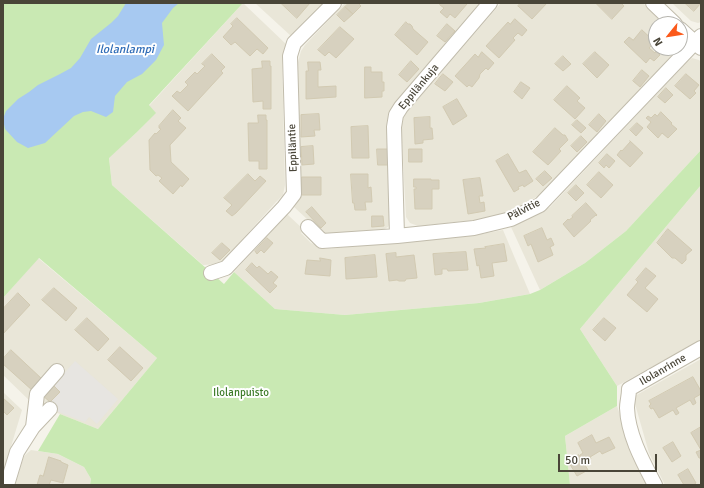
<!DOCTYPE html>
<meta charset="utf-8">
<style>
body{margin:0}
#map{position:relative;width:704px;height:488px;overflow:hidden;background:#f5f3ea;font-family:Signika,sans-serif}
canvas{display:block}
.frame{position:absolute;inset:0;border:4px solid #494538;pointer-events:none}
.north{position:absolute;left:648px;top:16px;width:40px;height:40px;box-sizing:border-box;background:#fff;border:1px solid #b6b5af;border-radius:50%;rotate:240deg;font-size:11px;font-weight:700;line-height:16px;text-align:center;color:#494538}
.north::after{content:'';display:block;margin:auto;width:14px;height:18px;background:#fb5a1b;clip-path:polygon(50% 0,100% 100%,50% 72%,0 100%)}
.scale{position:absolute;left:558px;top:454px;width:99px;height:18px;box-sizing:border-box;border:2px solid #494538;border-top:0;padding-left:5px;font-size:12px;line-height:14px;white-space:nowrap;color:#494538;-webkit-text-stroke:3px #fff;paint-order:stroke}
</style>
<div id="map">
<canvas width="704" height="488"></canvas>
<div class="frame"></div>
<div class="north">N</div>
<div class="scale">50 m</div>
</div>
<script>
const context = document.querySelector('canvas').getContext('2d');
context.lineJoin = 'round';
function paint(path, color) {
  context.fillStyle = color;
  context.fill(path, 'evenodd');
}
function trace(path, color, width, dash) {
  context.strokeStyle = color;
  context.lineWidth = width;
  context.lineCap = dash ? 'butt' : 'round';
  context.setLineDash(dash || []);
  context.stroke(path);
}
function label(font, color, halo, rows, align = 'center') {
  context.font = font + ' Signika,sans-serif';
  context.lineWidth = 4;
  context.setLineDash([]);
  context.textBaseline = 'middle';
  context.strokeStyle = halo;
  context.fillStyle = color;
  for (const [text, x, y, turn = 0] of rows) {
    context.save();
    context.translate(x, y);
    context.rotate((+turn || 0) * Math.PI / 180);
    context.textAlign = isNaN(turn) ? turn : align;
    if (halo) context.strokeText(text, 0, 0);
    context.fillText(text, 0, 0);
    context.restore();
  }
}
paint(new Path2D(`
 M243 3 287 45 282 60 285 185 283 195 276 202 220 264 203 265 112 185 109 157 136 133 155 113 149 106Z
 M255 3H328L291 36Z
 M345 3H481L395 103 391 111V221L388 227 384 229 323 234 293 206 299 195 298 62 301 51 305 45Z
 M501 3H643L664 24H656V48H677V50L540 195 504 214 486 219 418 226 410 223 406 217 401 123 406 113Z
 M672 3H701V22L698 23 691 21Z
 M692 58 699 60 701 62V150L626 231 585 263 540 290 511 227 550 207 686 63Z
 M701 185V340L617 386 580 329Z
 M287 214 304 230 301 233 311 243 326 249 470 236 503 230 530 294 479 303 345 315 275 309 234 272Z
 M38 258 157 358 98 429 32 403 3 375V298Z
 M701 359V485H665L649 453 633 397Z
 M3 392 22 410 3 473Z
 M617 406 632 451 649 485H570L565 436Z
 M31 450 58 454 84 467 91 479 90 485H15L24 456Z`), '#e9e6d8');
paint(new Path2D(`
 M3 3H243L149 105 156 113 136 133 109 158 112 185 224 284 234 272 275 309 345 315 479 303 530 294 540 290 585 263 626 231 701 150V185L580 329 617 386V406L565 436 570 485H90L91 479 84 467 58 454 38 451 60 414 98 429 157 358 39 258 3 298Z`), '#c9e9b3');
paint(new Path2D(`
 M75 361 118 399 97 424 89 417 85 422 46 407 60 392 53 386Z`), '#e7e5e1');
paint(new Path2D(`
 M126 3H179L173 8 162 23 164 45 156 60 142 74 127 82 115 96 113 112 106 117 91 111 83 112 74 116 45 143 28 148 17 142 5 129 3 119 6 111 18 99 29 92 38 85 60 74 71 68 80 58 91 39 111 23 118 16Z`), '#a7c9f1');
const building = new Path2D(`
 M281 3H310L297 18Z
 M349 3H358L361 6 353 14 345 7Z
 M441 3H465L467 4 455 18 450 14 447 18 440 12 444 8 440 5Z
 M521 3H547L532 19 518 6Z
 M596 3H621L624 6 612 19Z
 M685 3H701L694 11Z
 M345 7 353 14 344 22 337 15Z
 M237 18 268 48 263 54 257 49 250 56 235 42 231 45 223 37 233 26 231 24Z
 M515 19 527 30 522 36 518 33 513 38 515 40 499 58 486 46 508 22 510 24Z
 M406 22 408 24H410L412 26 413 29 428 42 417 55 395 35Z
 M447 24 455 31 445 42 437 36Z
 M340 27 354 39 336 58 329 52 325 56 318 50Z
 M642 30 655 42 649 48 655 53 656 51 660 55 654 61 650 58 646 63 624 42 629 37 633 40Z
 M482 52 494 63 488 70 486 68 480 74 479 78 472 87 469 85 467 87 455 76 475 54 478 57Z
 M595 52 609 65 597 78 583 64Z
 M212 54 225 67 221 71 223 73 188 111 172 96 177 91 180 93 188 85 185 82 195 72 197 74 205 66 202 64Z
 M563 56 571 64 563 71 555 64Z
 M262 61H270V66H271V109H263V101L253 102 252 69 262 68Z
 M411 61 419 69 407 82 399 75Z
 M308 62H320L321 70H318V87L336 86V97L306 99V71H308Z
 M365 67H371V72H382V82H384V91H382V97L365 98Z
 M642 70 649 76 640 87 633 81Z
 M443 74 453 82 445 91 435 84Z
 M686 74 699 85 694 91 696 93 690 99 675 86Z
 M521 82 530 88 522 99 514 92Z
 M567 86 580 98 577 101 585 108 575 119 554 100Z
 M666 88 673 95 665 103 658 97Z
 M457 99 467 116 453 125 443 107Z
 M173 110 181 118 178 121 186 128 170 145 171 162 189 179 182 187 181 185 173 194 159 181 162 178 158 175 156 176 150 170 149 140 155 133 156 134 161 129 159 128V126Z
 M661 112 672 123 671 124 677 129 668 138 662 133 658 138 647 127 651 122 646 118 648 116 651 118 655 114 657 116Z
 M319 114 320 130H314L315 136 301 137V115Z
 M599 114 606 121 597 132 589 125Z
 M258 115H266V120H267V169H259V161H249L248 123H258Z
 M430 117V128H432L433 139 423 140V143L415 144 414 118Z
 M577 120 586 128 581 133 572 125Z
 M637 123 643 128 636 136 630 130Z
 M368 126 369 158H352L351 127Z
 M555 128 563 135H565L568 140 559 149 561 151 548 165 533 152Z
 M581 136 587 142 577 152 571 146Z
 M630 141 643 153 630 167 617 155 621 150 622 151 630 142Z
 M313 146 314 164 302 165 301 147Z
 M377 149H388L389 165H378Z
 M409 149H422V162H409Z
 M508 154 519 173 526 170 533 181 524 187 523 185 518 187 519 189 514 192 496 161Z
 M607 154 615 161 609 168 606 165 604 168 599 163Z
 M545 171 552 178 543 186 536 179Z
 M599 172 613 185 601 198 587 185Z
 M248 174 255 181 260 176 266 181 236 213 232 216 226 211 232 205 224 198Z
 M351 174H368V188L371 187 372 202H365L366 210H355L354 203H353Z
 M302 177H321V195H302Z
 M480 178 483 196H479L480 203 484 202 485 211 468 214 463 180Z
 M414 179H431V180H439V189H432V209H415L414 189H416V187H414Z
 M576 185 584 193 576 201 568 193Z
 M586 203 597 215 596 216V215L590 220 591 221 574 237 563 224 568 219 569 220 573 217 572 216Z
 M312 207 326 223 321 228 306 212Z
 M372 216H383L384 226 372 227Z
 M542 228 547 240 551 238 554 245 550 247 553 255 538 262 531 244 528 246 524 236Z
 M668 229 692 250 686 255V260L682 264 675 258H672L657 243Z
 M267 238 273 243 264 253 261 250 257 254 255 251Z
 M222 243 230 250 220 260 212 253Z
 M504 244 507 261 492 263 494 276 481 278 479 265 477 266 474 249 486 248 485 247Z
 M466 252 468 270 448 271 447 269H442V274L435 275 433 254Z
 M396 253V257L414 255 417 278 406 279 405 281H399L397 280 389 281 386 254Z
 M375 255 377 277 346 279 345 258Z
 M320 258 331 260 330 276 305 274 307 260 320 261Z
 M252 263 257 268 259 266 268 274 271 271 278 277 273 283 277 286 270 293 246 270Z
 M646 268 656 276 645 288 658 299 647 312 627 295 638 282 636 280Z
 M54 288 77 308 66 321 42 300Z
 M18 293 30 305 3 334V309Z
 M87 318 109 339 98 351 75 330Z
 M604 318 616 328 605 341 593 330Z
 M120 347 143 368 131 381 108 360Z
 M11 350 42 379 33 391 3 364V359Z
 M693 377 701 391V394L694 398 696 403 693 405 690 400 676 408 679 413 676 415 673 410 659 418 653 408 651 409 649 406 651 404 649 401Z
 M52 384 60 392 50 402 42 395Z
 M3 398 14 408 7 415 3 411Z
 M701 427V458H699L696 452 701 450 691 433Z
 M592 435 596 443 609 437 615 448 602 454 600 451 590 457 591 459 584 463 580 455 583 453 578 443Z
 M673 442 681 456 672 462 663 448Z
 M579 455 588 470 577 476 568 461Z
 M49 457 61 461V462L68 465 63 483 51 480 49 485H37L40 475 43 476Z
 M688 469 696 483 693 485H684L678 475Z`);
paint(building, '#d7d1bf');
trace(building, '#d2cab2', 1);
const minor = new Path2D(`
 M653 3 675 24
 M680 29 701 48
 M308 227 322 241 397 236 474 228 511 219 540 205 701 36
 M397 236 394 127 396 115 401 107 490 3
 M211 273 226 268 284 207 294 194 290 56 294 43 334 3
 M33 427 37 394 57 371
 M7 485 17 452 33 427 50 409
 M655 485C643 462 628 435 627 408 627 402 629 396 629 389L701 348`);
trace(minor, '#c1bcac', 16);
trace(minor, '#fff', 14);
label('11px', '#494538', '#fff', [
 ["Eppilänkuja",419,87,-50],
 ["Eppiläntie",293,148,-92],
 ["Pälvitie",524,210,-27],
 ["Ilolanrinne",663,370,-30]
]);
label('11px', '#3e7c2a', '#fff', [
 ["Ilolanpuisto",241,393]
]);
label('italic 12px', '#2f6cb7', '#fff', [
 ["Ilolanlampi",125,50]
]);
</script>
